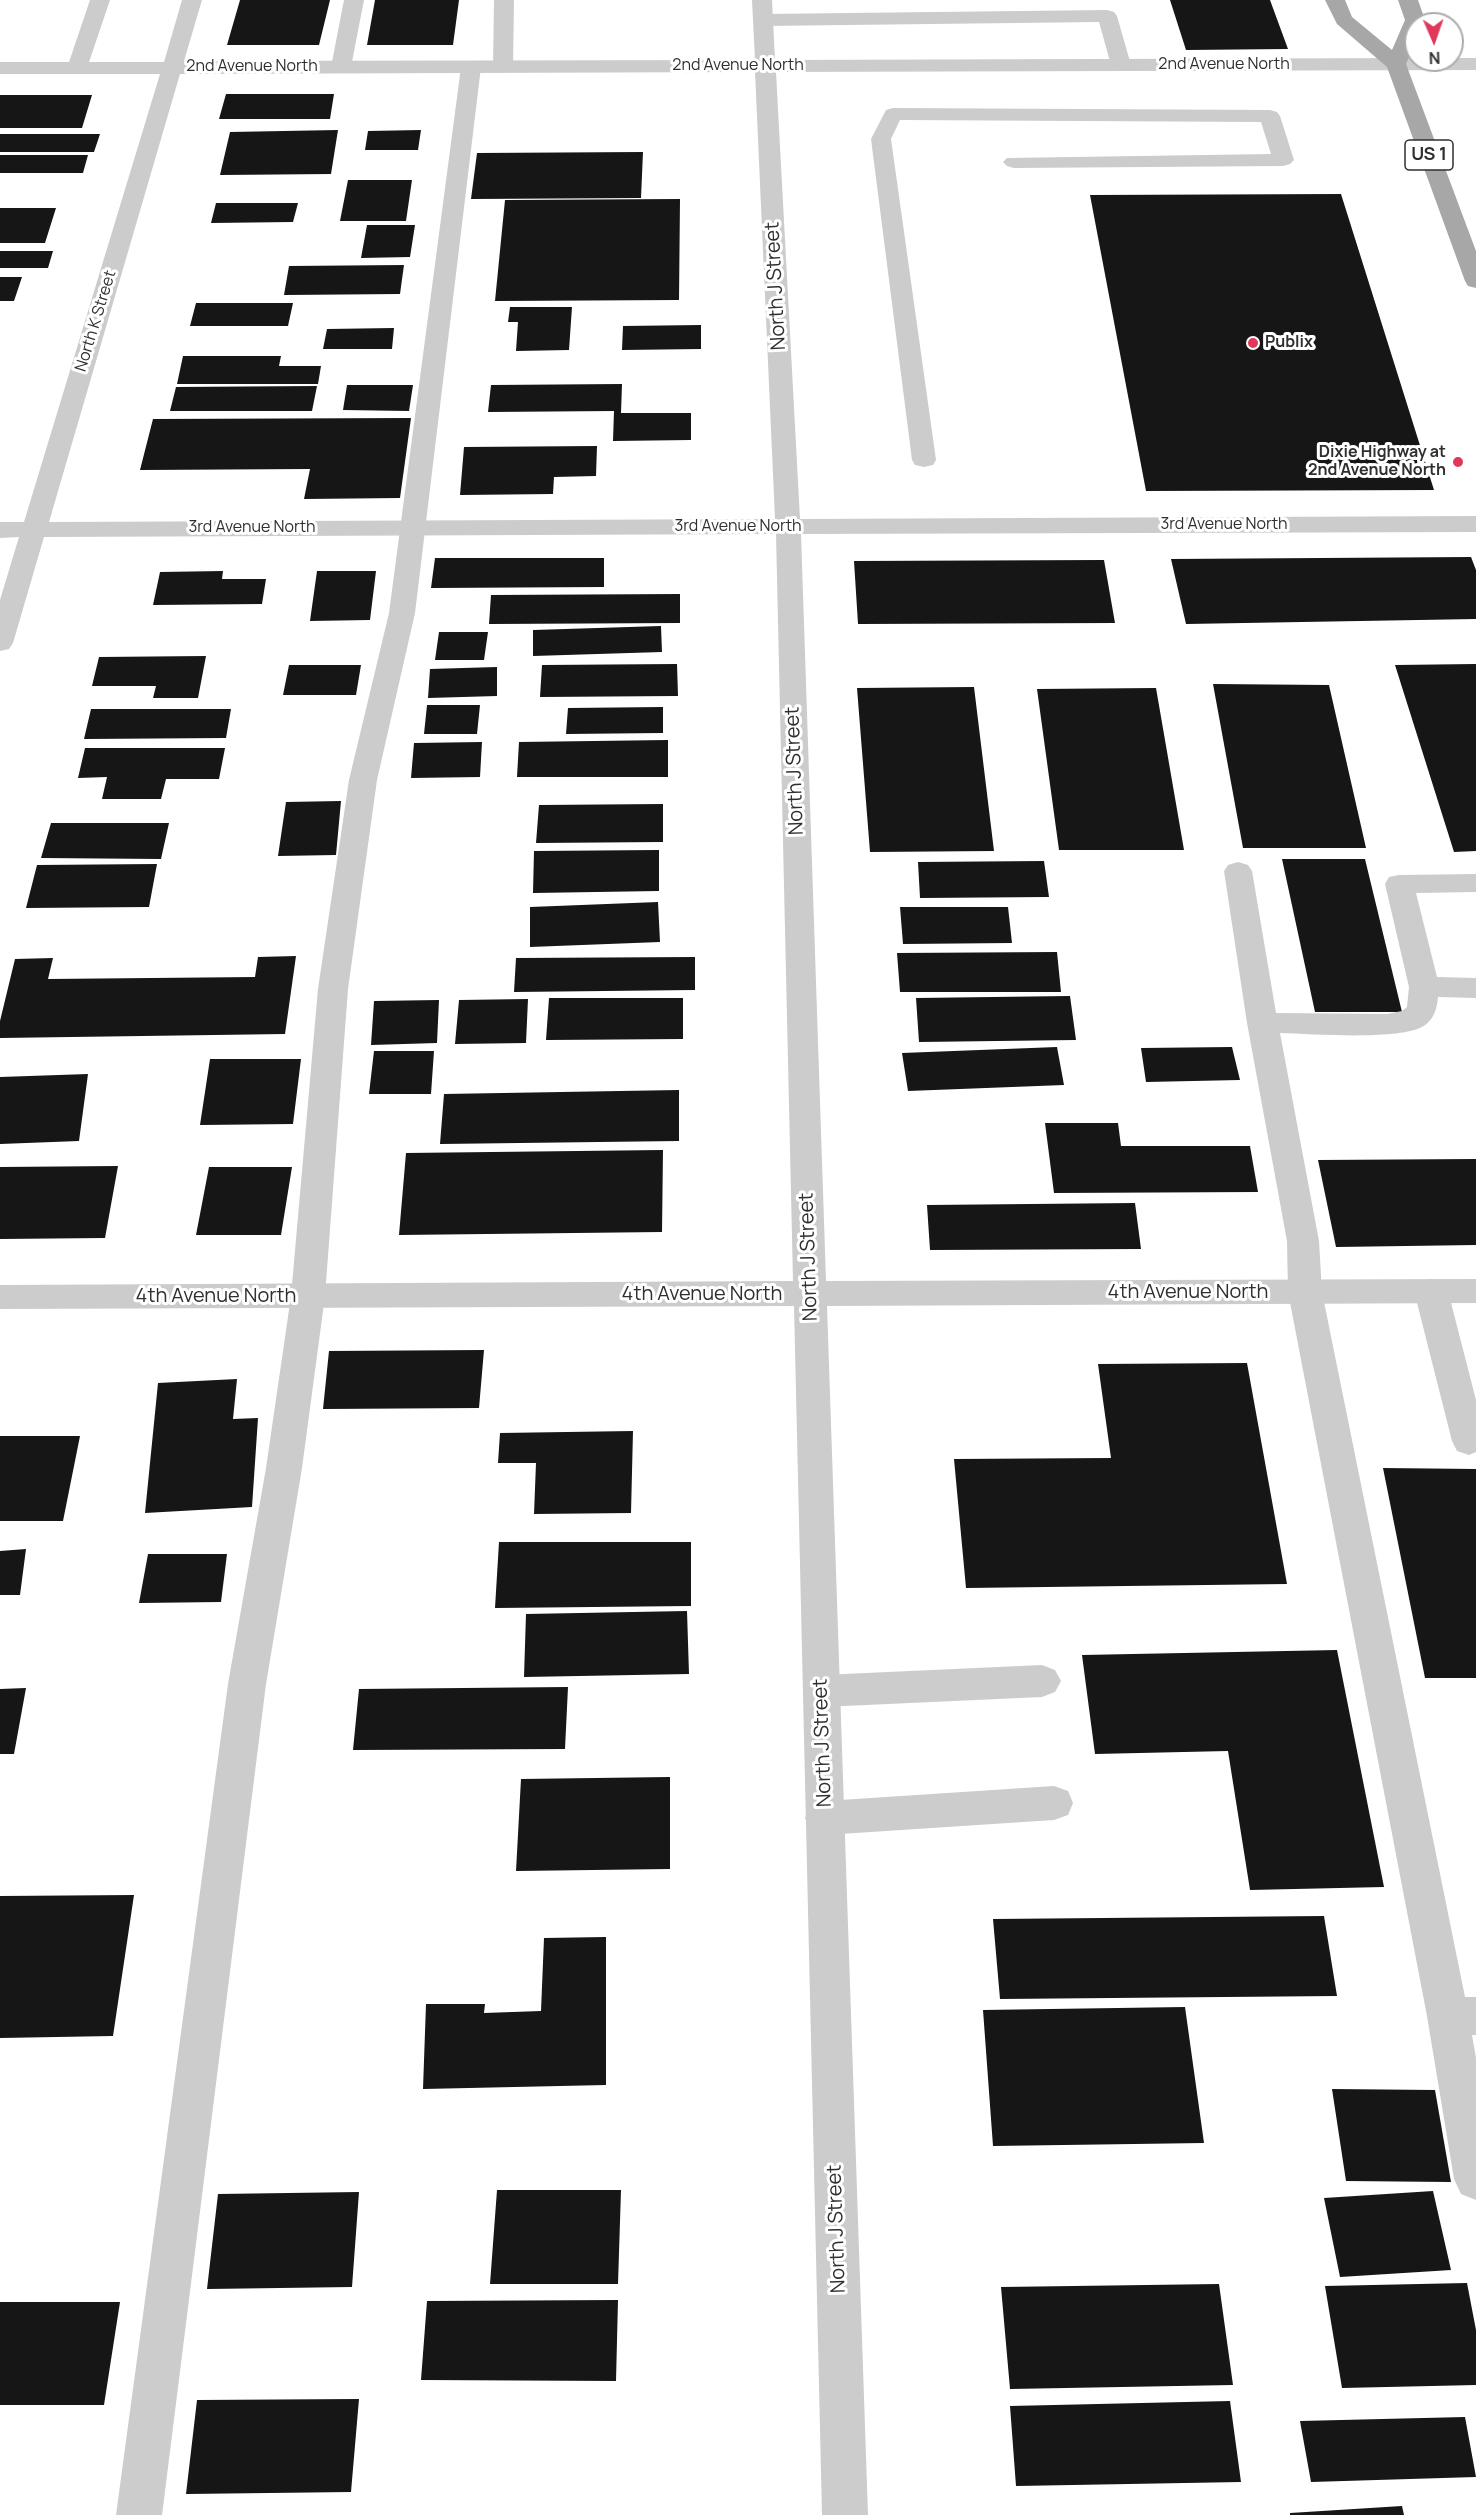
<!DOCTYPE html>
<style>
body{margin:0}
#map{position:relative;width:1476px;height:2515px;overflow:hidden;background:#fff;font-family:Manrope,sans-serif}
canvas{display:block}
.north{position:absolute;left:1404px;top:12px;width:60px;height:60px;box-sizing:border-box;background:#fff;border:2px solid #acacac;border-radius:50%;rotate:178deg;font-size:16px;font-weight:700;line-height:24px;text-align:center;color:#2f2f2f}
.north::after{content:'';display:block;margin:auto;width:21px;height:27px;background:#df385a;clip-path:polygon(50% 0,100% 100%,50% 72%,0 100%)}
</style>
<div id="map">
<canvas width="1476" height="2515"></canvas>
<div class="north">N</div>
</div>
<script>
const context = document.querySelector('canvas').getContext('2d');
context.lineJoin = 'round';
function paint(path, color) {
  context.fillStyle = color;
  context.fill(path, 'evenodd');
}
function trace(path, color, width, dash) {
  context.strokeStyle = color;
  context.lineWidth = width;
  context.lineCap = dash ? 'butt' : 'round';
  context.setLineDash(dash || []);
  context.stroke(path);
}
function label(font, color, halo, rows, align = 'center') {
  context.font = font + ' Manrope,sans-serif';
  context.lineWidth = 6;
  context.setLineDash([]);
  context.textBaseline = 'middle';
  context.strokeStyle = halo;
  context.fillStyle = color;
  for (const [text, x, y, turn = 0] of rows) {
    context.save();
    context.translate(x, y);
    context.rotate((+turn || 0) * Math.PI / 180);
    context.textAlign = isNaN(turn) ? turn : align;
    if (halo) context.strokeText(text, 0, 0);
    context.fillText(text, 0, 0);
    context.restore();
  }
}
paint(new Path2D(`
 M240 0H330L319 45H227Z
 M375 0H459L453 45H367Z
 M1170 0H1270L1288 49 1186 50Z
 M226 94H334L330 119H219Z
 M0 95H92L82 128H0Z
 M338 130 331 174 220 175 230 132Z
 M421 130 418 150H365L368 131Z
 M0 134H100L94 152H0Z
 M643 152 641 198 471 199 477 153Z
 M0 155H88L83 173H0Z
 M348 180H412L406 221H340Z
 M1341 194 1434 490 1146 491 1090 195Z
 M680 199 679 300 495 301 505 200Z
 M216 203H298L293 222 211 223Z
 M0 208H56L45 243H0Z
 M367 225H415L410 257 361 258Z
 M0 251H53L48 268H0Z
 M404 265 400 294 284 295 289 266Z
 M0 277H22L14 301H0Z
 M196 303H293L288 326H190Z
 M510 307H572L569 350 516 351 518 322H508Z
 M701 325V349L622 350 623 326Z
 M394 328 392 349H323L327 329Z
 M183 356H281L279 366H321L318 384H177Z
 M622 384 621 413H691V440L613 441 614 411 488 412 491 385Z
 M347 385H413L409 411 343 410Z
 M317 386 312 411H170L176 387Z
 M411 418 400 498 304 499 310 469 140 470 153 419Z
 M597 446 596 476 554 477 553 494 460 495 464 447Z
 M1471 557 1476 570V619L1186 624 1171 559Z
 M435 558H604V587L431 588Z
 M1104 560 1115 623 858 624 854 561Z
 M223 571 222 579H266L262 604 153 605 160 572Z
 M317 571H376L370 620 310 621Z
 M680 594V623L489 624 491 595Z
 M661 626 662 652 533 656V630Z
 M439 632H488L484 660H435Z
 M206 656 198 698H153L156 686H92L99 657Z
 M677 664 678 696 540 697 542 665Z
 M1476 664V851L1454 852 1395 665Z
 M289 665H361L356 695H283Z
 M497 667V696L428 698 430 669Z
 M1213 684 1329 685 1366 848H1243Z
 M974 687 994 851 870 852 857 688Z
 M1156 688 1184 850H1059L1037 689Z
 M427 705H480L477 734H424Z
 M663 707V733L566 734 568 708Z
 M91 709H231L226 738 84 739Z
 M668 740V777H517L519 742Z
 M482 742 480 777 411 778 414 743Z
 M85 748H225L219 779H166L161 799H102L107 777 78 778Z
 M341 801 336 855 278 856 286 802Z
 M663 804V842L536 843 539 805Z
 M51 823H169L161 859 41 858Z
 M659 850V891L533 893 534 851Z
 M1282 859H1365L1402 1012H1315Z
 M1044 861 1049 897 920 898 918 862Z
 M157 864 149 907 26 908 37 865Z
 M658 902 660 942 530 947V907Z
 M900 907H1008L1012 943 903 944Z
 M1057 952 1061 992H900L897 953Z
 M296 956 285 1034 0 1038V1021L15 959 53 958 48 979 255 977 258 957Z
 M695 957V990L514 992 516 958Z
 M1070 996 1076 1040 919 1042 916 998Z
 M549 998H683V1039L546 1040Z
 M528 999 526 1043 455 1044 459 1000Z
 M439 1000 437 1043 371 1045 374 1001Z
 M1057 1047 1064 1085 908 1091 902 1053Z
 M1232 1047 1240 1080 1146 1082 1141 1048Z
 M374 1051H434L431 1094H369Z
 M210 1059H301L293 1124 200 1125Z
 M88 1074 79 1141 0 1144V1077Z
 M679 1090V1141L440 1144 444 1094Z
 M1045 1123H1118L1121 1146H1250L1258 1192 1054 1193Z
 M663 1150 662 1232 399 1235 406 1153Z
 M1476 1159V1245L1336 1247 1318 1160Z
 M118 1166 105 1238 0 1239V1167Z
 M209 1167H292L281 1235H196Z
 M1135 1203 1141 1249 930 1250 927 1205Z
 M484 1350 479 1408 323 1409 329 1351Z
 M1247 1363 1287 1584 966 1588 954 1459 1111 1458 1098 1364Z
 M237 1379 233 1419 258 1418 252 1507 145 1513 158 1383Z
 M633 1431 631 1513 534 1514 536 1463H498L500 1433Z
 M0 1436H80L63 1521H0Z
 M1383 1468 1476 1469V1678H1425Z
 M499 1542H691V1606L495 1608Z
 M26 1549 20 1595H0V1551Z
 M148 1554H227L221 1602 139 1603Z
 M687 1611 689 1674 524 1677 526 1614Z
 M1337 1650 1384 1887 1250 1890 1228 1751 1095 1754 1082 1655Z
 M568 1687 565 1749 353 1750 359 1689Z
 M26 1688 14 1754H0V1689Z
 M670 1777V1869L516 1871 521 1779Z
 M134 1895 113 2036 0 2038V1896Z
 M1324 1916 1337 1996 1000 1999 993 1919Z
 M606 1937V2085L423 2089 426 2004H485L484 2013 541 2011 544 1938Z
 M1185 2007 1204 2143 993 2146 983 2010Z
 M1332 2089 1435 2090 1451 2182 1346 2181Z
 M497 2190H621L618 2284H490Z
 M1433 2191 1451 2270 1340 2277 1324 2198Z
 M359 2192 352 2287 207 2289 218 2194Z
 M1467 2283 1476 2330V2385L1342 2388 1325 2286Z
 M1219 2284 1233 2385 1010 2389 1001 2287Z
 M618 2300 616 2381 421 2380 427 2301Z
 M0 2302H120L104 2405H0Z
 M359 2399 351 2492 186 2494 197 2400Z
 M1230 2401 1241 2482 1016 2486 1010 2406Z
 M1465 2417 1476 2477 1311 2482 1300 2421Z
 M1402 2506 1404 2515H1290V2513Z`), '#161616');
paint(new Path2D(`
 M90 0H110L87 68 84 72H70L67 68Z
 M344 0H364L351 67 348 71H334L331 67Z
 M494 0H514L513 67 510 71H496L493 67Z
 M1107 10 1114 12 1117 16 1131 65 1128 69H1114L1111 65 1099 22 763 26 756 24 753 20 756 16 763 14Z
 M471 61 478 63 481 67 415 613 377 780 348 989 325 1296 302 1468 266 1684 162 2515H116L228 1684 266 1468 291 1296 318 989 349 780 389 613 461 67 464 63Z
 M893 108 1270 110 1277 112 1280 116 1294 160 1290 164 1283 166 1014 168 1007 166 1003 162 1007 158 1271 154 1261 122 900 120 891 139 936 460 933 465 924 467 915 465 912 460 871 139 886 110Z
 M1238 862 1248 865 1252 871 1276 1013 1387 1014 1402 1011 1407 1007 1409 987 1385 884 1389 877 1399 875 1476 874V892L1416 893 1437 977 1476 978V998L1438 997C1437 1010 1433 1022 1420 1028 1392 1040 1313 1034 1280 1033L1319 1241 1322 1292 1465 1997H1476V2035H1472L1476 2058V2200L1461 2194 1454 2179 1427 2016 1288 1292 1287 1241 1247 1023 1224 871 1228 865Z
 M1431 1279 1443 1282 1448 1291 1476 1400V1452L1469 1455 1457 1451 1452 1441 1414 1291 1419 1282Z
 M1042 1665 1055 1670 1061 1681 1055 1692 1042 1697 822 1707 809 1702 803 1691 809 1680 822 1675Z
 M1054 1786 1068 1791 1073 1803 1068 1815 1054 1820 825 1835 811 1830 805 1818 811 1806 825 1801Z`), '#ccc');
paint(new Path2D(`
 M182 0H202L184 61 755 60 752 0H772L775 60 1416 58V60H1452V58H1476V70L776 72 800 519 1476 516V532L801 534 826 1281 1476 1279V1303L827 1306 868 2515H822L794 1306 0 1309V1285L793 1281 776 534 44 537 13 643 9 649 0 651V600L19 537 0 538V522H24L160 74H0V62H164ZM755 72 775 519 49 522 180 74Z`), '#ccc');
paint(new Path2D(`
 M1325 0H1345L1352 17 1392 50 1405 20 1398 0H1418L1425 20 1423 24H1416V41L1406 64 1476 251V288L1468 286 1465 281 1387 67 1337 24Z`), '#a7a7a7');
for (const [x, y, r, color] of [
 [1253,343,6,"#df385a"],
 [1458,462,6,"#df385a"]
]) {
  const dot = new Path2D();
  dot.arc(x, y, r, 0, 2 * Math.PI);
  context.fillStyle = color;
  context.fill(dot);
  trace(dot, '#fff', 2);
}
label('16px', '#2f2f2f', '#fff', [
 ["2nd Avenue North",1224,65],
 ["2nd Avenue North",738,66],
 ["2nd Avenue North",252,67],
 ["North K Street",96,321,-73],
 ["3rd Avenue North",1224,525],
 ["3rd Avenue North",738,527],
 ["3rd Avenue North",252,528]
]);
label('bold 16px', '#2f2f2f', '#fff', [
 ["Publix",1265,343],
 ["Dixie Highway at",1446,453,"right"],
 ["2nd Avenue North",1446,471,"right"]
], 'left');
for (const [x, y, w] of [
 [1429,155,48]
]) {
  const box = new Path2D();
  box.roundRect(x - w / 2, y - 15, w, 30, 4.5);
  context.fillStyle = '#fff';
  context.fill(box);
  trace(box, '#2f2f2f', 1.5);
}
label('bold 18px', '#2f2f2f', null, [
 ["US 1",1429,155]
]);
label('20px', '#2f2f2f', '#fff', [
 ["North J Street",776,286,-93],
 ["North J Street",795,771,-92],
 ["North J Street",809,1257,-92],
 ["4th Avenue North",1188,1292],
 ["4th Avenue North",702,1294],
 ["4th Avenue North",216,1296],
 ["North J Street",823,1743,-92],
 ["North J Street",837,2229,-92]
]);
</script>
